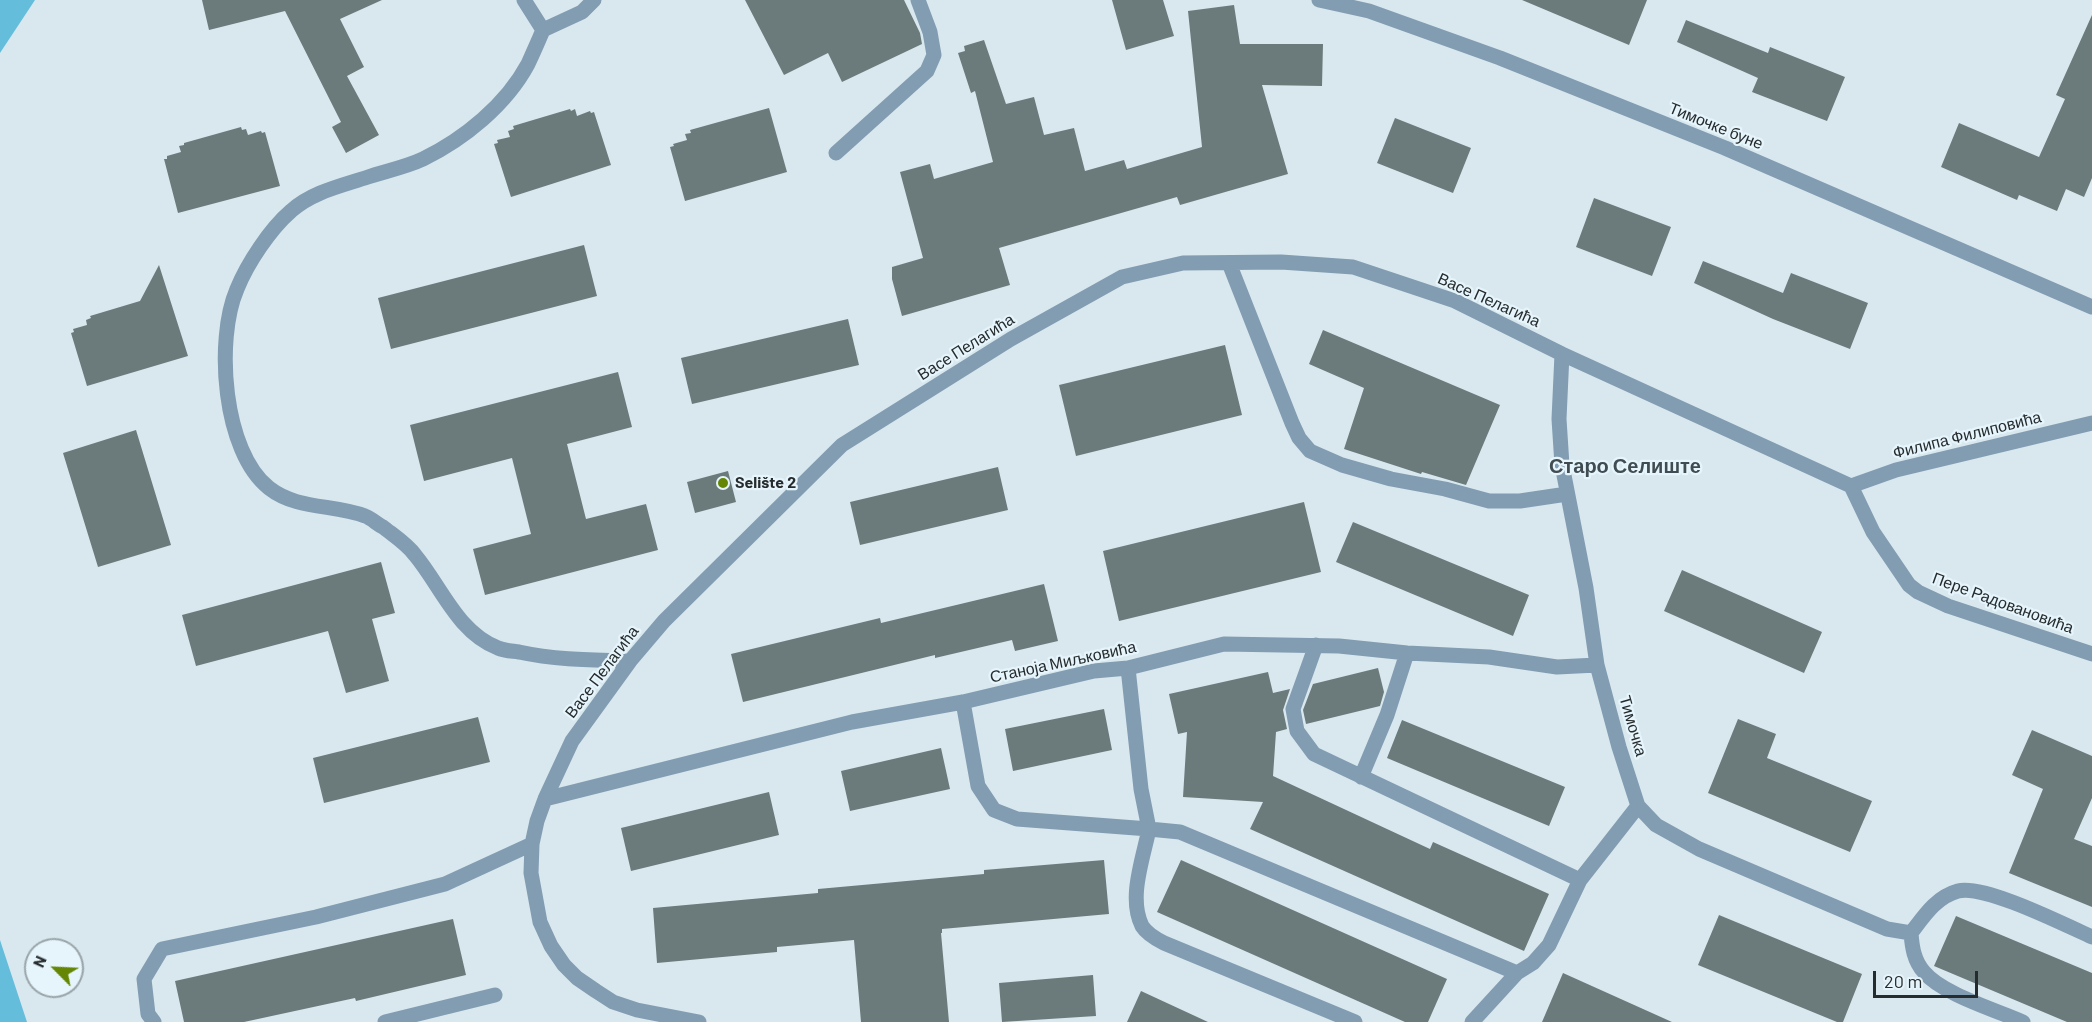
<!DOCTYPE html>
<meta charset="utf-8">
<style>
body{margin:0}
#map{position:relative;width:2092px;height:1022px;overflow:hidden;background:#d8e8ee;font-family:Barlow,sans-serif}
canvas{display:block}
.north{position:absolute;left:24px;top:938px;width:60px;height:60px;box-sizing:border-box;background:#e6f5fb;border:2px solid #99a5a9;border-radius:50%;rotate:294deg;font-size:16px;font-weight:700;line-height:24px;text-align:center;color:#262c2e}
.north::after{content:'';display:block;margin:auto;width:21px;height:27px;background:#648604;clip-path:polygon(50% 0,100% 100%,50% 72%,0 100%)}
.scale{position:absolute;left:1873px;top:971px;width:105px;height:27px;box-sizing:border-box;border:3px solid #262c2e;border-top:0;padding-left:8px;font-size:18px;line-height:21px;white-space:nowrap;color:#262c2e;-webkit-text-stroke:4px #e6f5fb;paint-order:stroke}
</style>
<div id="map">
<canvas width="2092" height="1022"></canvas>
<div class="north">N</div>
<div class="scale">20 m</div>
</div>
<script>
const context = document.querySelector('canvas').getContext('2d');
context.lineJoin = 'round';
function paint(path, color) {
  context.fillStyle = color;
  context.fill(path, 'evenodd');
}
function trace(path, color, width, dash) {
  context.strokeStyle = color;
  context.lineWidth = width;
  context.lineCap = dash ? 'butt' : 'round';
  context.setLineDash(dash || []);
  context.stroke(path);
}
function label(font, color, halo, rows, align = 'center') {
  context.font = font + ' Barlow,sans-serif';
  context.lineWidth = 4.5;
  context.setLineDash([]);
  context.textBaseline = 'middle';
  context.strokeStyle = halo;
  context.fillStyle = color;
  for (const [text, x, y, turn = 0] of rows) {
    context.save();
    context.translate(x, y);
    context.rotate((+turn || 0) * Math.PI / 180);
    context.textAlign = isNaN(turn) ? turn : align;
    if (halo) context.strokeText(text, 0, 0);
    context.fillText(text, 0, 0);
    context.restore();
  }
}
paint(new Path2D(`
 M0 0H35L0 53Z
 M0 940 27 1022H0Z`), '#65bddc');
paint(new Path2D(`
 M202 0H382L340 19 364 67 347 76 379 135 346 153 332 127 341 122 285 11 209 30Z
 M745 0H904L920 33 922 44 842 82 828 53 784 75Z
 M1112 0H1163L1174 36 1126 50Z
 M1522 0H1647L1629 45Z
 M1234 5 1240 44H1323L1322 86 1262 85 1288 174 1180 205 1177 197 999 248 1010 285 902 316 892 279V267L923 258 900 172 930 164 934 179 993 162 975 91 971 93 958 53 965 51 964 46 984 40 1006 104 1034 97 1044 135 1074 128 1085 171 1124 160 1127 169 1202 147 1188 11Z
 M2092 15V178L2084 197 2066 189 2057 211 2019 195 2017 200 1941 167 1959 123 2039 157 2065 99 2056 95Z
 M1686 20 1768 53 1770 47 1845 77 1827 121 1752 92 1758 78 1677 42Z
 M769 108 787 172 685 201 670 147 674 146 673 144 687 140 685 134 691 133 690 130Z
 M570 109 571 111 575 109 577 116 590 111 591 113 594 112 611 165 511 197 494 144 498 143 497 140 510 137 508 131 514 129 513 126Z
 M1395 118 1471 148 1453 193 1377 163Z
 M241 127 242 130 246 129 248 135 261 131 262 133 265 132 280 186 178 213 164 159H167V156L181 152 179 146 184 145V143Z
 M1594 198 1671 227 1652 276 1576 247Z
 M584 245 597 296 391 349 378 298Z
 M1703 261 1783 293 1791 273 1868 303 1850 349 1773 319 1694 283Z
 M159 265 188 356 87 386 71 333 74 332 73 329 87 325 86 320 91 318 90 316 140 301Z
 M848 319 859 365 692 404 681 358Z
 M1323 330 1500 405 1466 485 1422 472 1421 474 1344 449 1364 388 1309 364Z
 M1225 345 1242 415 1076 456 1059 385Z
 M618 372 632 427 567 444 586 519 646 504 658 550 485 595 473 549 531 534 512 458 424 481 410 425Z
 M136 430 171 545 98 567 63 453Z
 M998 467 1008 510 860 545 850 502Z
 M728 471 736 502 695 513 687 482Z
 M1304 502 1321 572 1119 621 1103 551Z
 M1353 522 1529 595 1513 636 1336 562Z
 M381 562 395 613 372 619 389 681 346 693 328 631 196 666 182 615Z
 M1682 570 1822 632 1804 673 1664 611Z
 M1044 584 1058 641 1015 651 1012 640 935 658V655L743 702 731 654 880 618 881 623Z
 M1378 668 1384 692 1380 706 1306 724 1303 710 1313 684Z
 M1268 672 1273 693 1290 689 1283 710 1287 729 1276 732 1273 776 1430 849 1433 842 1549 894 1524 951 1250 829 1263 802 1183 797 1187 732 1178 734 1169 694Z
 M1104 709 1112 750 1013 771 1005 729Z
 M478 717 490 762 324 803 313 758Z
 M1738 719 1776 734 1767 758 1872 801 1850 852 1708 793Z
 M1402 720 1565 787 1549 826 1387 758Z
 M2032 730 2092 756V798L2074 839 2092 846V907L2009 873 2043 789 2012 775Z
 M941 748 950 789 850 811 841 771Z
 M769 792 779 835 631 871 621 828Z
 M1104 860 1109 914 942 929V933H941L949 1022H861L854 940 777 947V952L657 963 653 908 818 893V889L984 874V870Z
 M1181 860 1447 979 1428 1022H1405L1157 912Z
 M1719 915 1862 974 1843 1022H1837L1698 965Z
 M1956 916 2092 973V1022H2067L1934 966Z
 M453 919 466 975 356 1001 355 998 244 1022H184L175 981Z
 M1563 973 1672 1022H1542Z
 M1093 975 1096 1016 1002 1022 999 983Z
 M1141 991 1208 1022H1127Z`), '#6b7b7c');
trace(new Path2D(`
 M524 0 543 30C538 42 533 53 528 64 506 105 464 139 423 159 406 167 386 171 368 177 341 186 312 192 291 211 270 229 247 264 237 289 215 340 223 452 269 488 297 510 334 504 365 516 371 518 377 524 383 527 393 535 407 544 415 555 441 586 457 632 498 648 505 651 513 651 519 652 556 660 593 660 630 661
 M1319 0 1369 11 1500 58 1725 148 2092 307
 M543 30 582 12 594 0
 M836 153 927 71 934 55 930 32 918 0
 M1229 263 1292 423 1299 438 1310 451 1342 465 1391 479 1445 489 1489 501H1520L1567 494
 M1562 354 1559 419 1562 465 1586 588 1597 665 1619 747 1638 806 1656 825 1699 849 1887 929 1911 933
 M1851 486 1873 532 1909 585 1918 592 1948 606 2092 654
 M1851 486 1896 470 2092 423
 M1316 645 1293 709 1297 731 1314 754 1580 880
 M1128 668 1141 789 1149 829 1180 832 1517 973
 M963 702 978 786 994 810 1017 819 1149 829C1143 859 1128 898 1142 926 1147 934 1156 939 1164 943L1355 1022
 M1361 777 1387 715 1407 653
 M545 799 852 722 963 702 1094 671 1128 668 1224 644 1339 646 1407 653 1489 657 1557 667 1597 665
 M154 1022 148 1014 144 979 162 949 316 917 445 884 532 844
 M385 1022 495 995
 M699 1022 637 1010 613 1002 596 991 577 978 564 965 551 946 540 922 531 873 532 844 537 821 545 799 572 741 630 661 664 621 842 445 1011 339 1122 277 1183 263 1281 262 1353 267 1455 301 1562 354 1851 486
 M1472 1022 1517 973 1533 963 1549 945 1580 880 1638 806
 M2023 1022C1996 1010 1942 994 1924 972 1914 961 1912 947 1911 933 1924 916 1936 897 1958 891 1984 884 2065 925 2092 937`), '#829cb2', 15);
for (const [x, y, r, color] of [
 [723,483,6,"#648604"]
]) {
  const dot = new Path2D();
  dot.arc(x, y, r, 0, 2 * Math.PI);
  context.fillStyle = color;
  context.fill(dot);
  trace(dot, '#e6f5fb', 2);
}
label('16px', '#262c2e', '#e6f5fb', [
 ["Тимочке буне",1716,126,22],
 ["Васе Пелагића",1489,300,24],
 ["Васе Пелагића",966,347,-32],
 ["Филипа Филиповића",1967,435,-14],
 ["Пере Радовановића",2003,603,20],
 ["Станоја Миљковића",1063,662,-12],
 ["Васе Пелагића",602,672,-53],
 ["Тимочка",1633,726,74]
]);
label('bold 16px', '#262c2e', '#e6f5fb', [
 ["Selište 2",735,483]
], 'left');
label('bold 20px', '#404c51', '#e6f5fb', [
 ["Старо Селиште",1625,466]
]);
</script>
